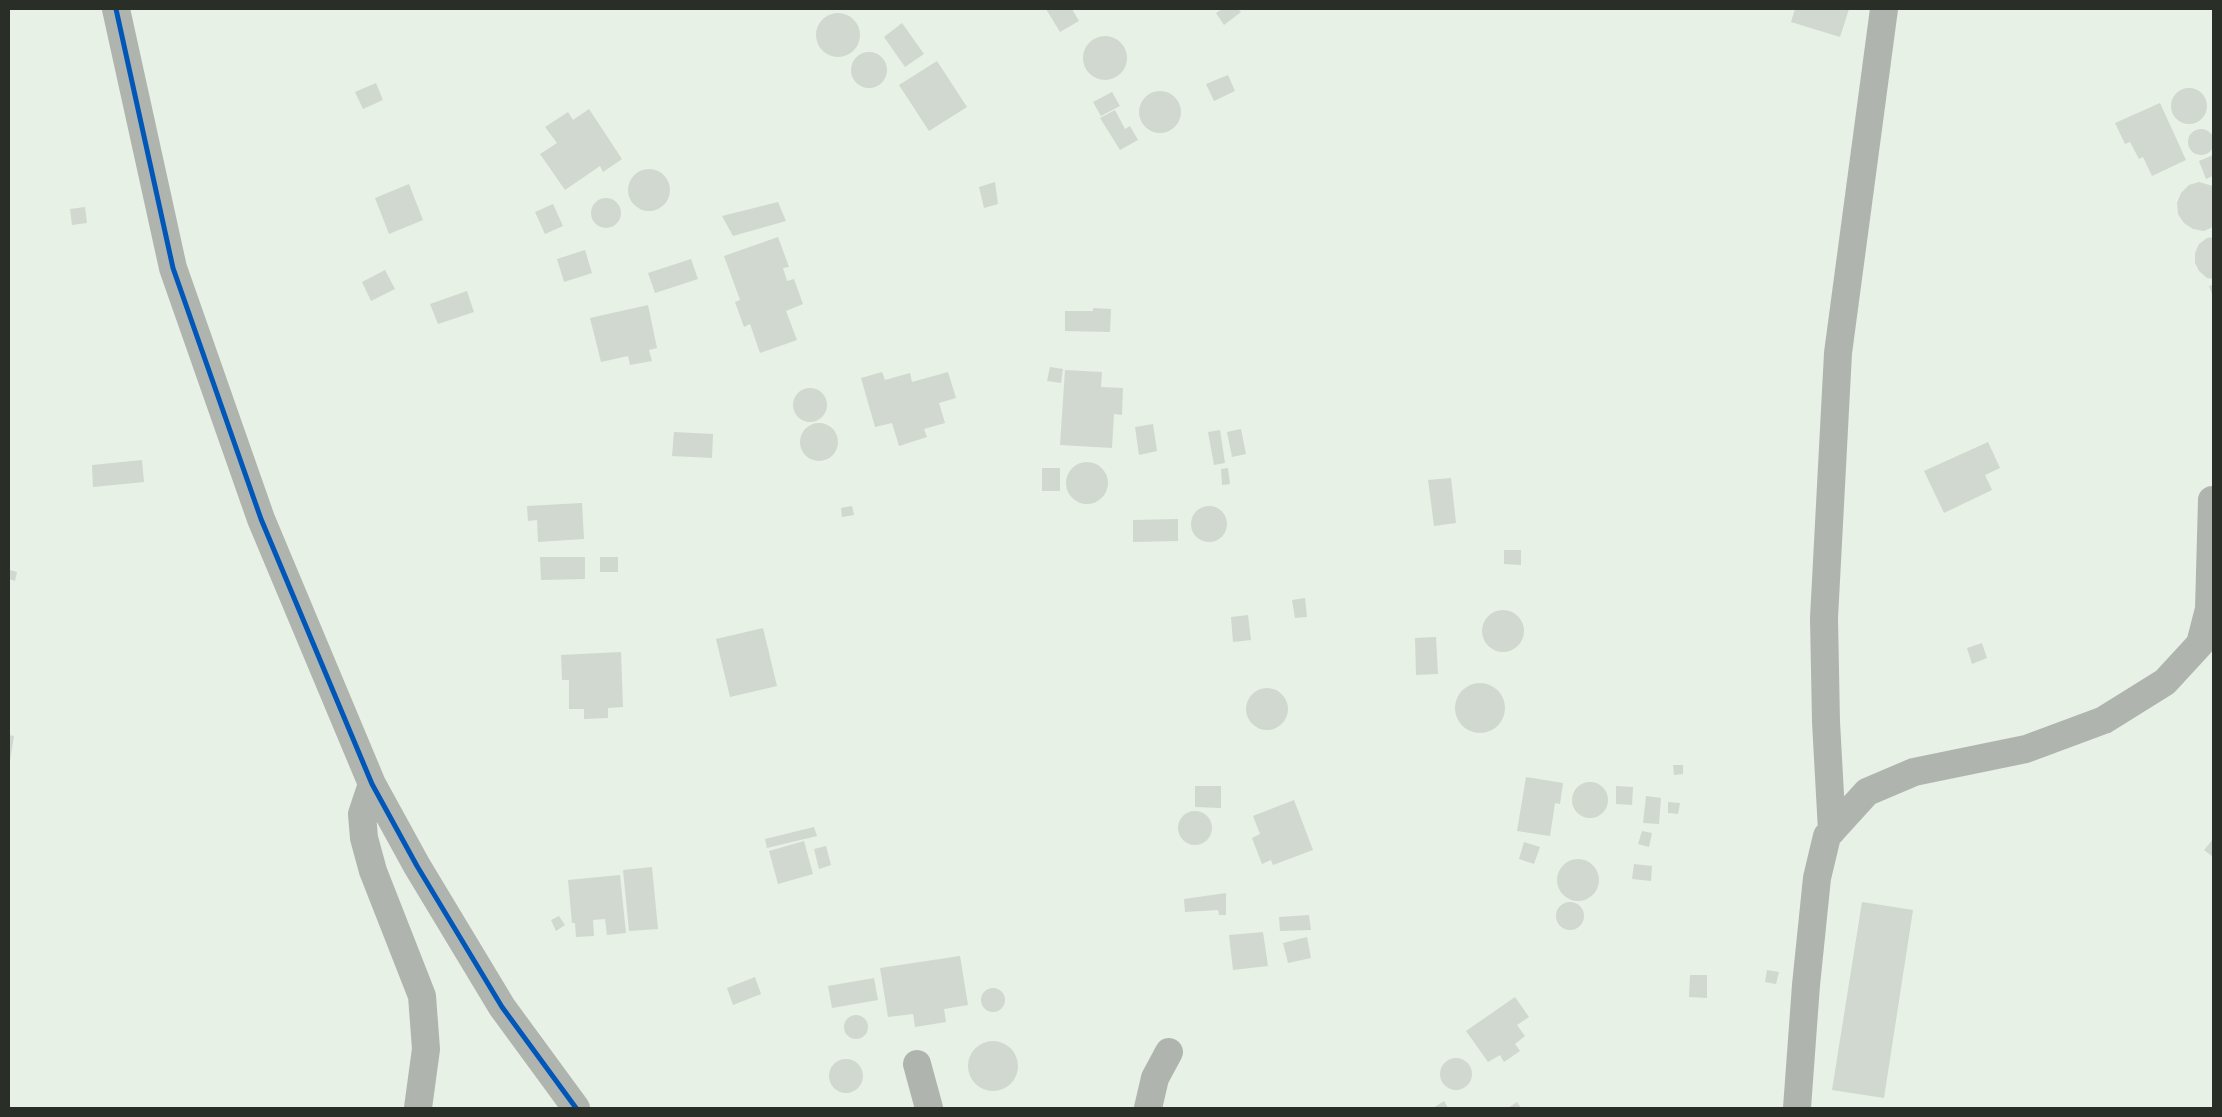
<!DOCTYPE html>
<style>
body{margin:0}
#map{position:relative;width:2222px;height:1117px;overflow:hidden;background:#e8f1e6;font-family:"Noto Serif",serif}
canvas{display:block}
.frame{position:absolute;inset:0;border:10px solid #292f27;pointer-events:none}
</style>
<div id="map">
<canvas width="2222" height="1117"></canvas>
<div class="frame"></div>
</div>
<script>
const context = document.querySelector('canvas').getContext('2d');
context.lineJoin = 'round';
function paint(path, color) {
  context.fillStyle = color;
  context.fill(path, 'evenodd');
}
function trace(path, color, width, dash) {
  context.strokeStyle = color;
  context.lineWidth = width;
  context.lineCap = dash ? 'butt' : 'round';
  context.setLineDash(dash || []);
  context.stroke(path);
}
paint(new Path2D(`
 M1046 9H1072L1079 21 1060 32Z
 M1222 9H1238L1241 12 1224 25 1216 13Z
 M1795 9H1849L1840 37 1791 22Z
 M816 35a22 22 0 1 1 44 0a22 22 0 1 1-44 0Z
 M902 23 924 54 905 67 884 37Z
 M1083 58a22 22 0 1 1 44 0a22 22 0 1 1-44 0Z
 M851 70a18 18 0 1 1 36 0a18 18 0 1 1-36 0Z
 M937 61 967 107 929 131 899 85Z
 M1228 75 1235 91 1214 101 1206 84Z
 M376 83 383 100 363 109 355 92Z
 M2171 106a18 18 0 1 1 36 0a18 18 0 1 1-36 0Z
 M1139 112a21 21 0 1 1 42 0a21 21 0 1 1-42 0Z
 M1112 92 1120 106 1101 116 1093 102Z
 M2160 103 2186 160 2152 176 2143 157 2139 159 2130 142 2125 144 2115 123Z
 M589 109 622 159 603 172 600 166 565 190 540 154 557 143 545 127 568 112 573 120Z
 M1115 110 1125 129 1130 126 1138 140 1120 150 1100 118Z
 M2188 142a13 13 0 1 1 26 0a13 13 0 1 1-26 0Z
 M2213 155V176L2206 179 2199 161Z
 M628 190a21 21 0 1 1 42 0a21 21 0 1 1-42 0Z
 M995 182 998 204 984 208 979 187Z
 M2199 182 2213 186V227L2204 231 2193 229 2184 223 2178 214 2177 203 2181 193 2189 185Z
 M409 184 423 220 389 234 375 198Z
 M591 213a15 15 0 1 1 30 0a15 15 0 1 1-30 0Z
 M778 202 786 221 733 236 722 216Z
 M553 204 563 226 545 234 535 212Z
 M85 207 87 223 72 225 70 209Z
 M778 237 789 267 783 268 787 281 794 279 803 304 786 311 797 340 760 353 750 324 744 327 735 302 740 300 724 256Z
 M2213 237V279L2207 278 2199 271 2195 263V253L2199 244 2207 238Z
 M585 250 592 273 564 282 557 259Z
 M691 259 698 279 655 293 648 273Z
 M385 270 395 289 371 301 362 282Z
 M2213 285V297L2209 286Z
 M467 291 474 312 438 324 430 304Z
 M648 305 657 348 649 350 652 361 630 365 628 356 601 362 590 318Z
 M1093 308 1111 309 1110 332 1065 331V311H1093Z
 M1050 367 1063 369 1061 383 1047 381Z
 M1065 370 1102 372 1101 387 1123 388 1122 415 1114 414 1112 448 1060 445Z
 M882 372 885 380 910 373 912 382 948 372 956 398 939 403 945 423 924 429 927 437 899 446 892 423 875 427 861 378Z
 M793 405a17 17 0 1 1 34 0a17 17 0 1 1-34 0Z
 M800 442a19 19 0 1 1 38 0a19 19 0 1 1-38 0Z
 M1153 424 1157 451 1139 455 1135 427Z
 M1241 429 1246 454 1232 457 1227 432Z
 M1220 430 1225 463 1214 465 1208 432Z
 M674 432 713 434 712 458 672 456Z
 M1988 442 2000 468 1985 475 1992 490 1944 513 1924 471Z
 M142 460 144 482 93 487 92 465Z
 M1066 483a21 21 0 1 1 42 0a21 21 0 1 1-42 0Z
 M1042 468H1060V491H1042Z
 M1228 468 1230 484 1222 485 1221 469Z
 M1451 478 1456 523 1434 526 1428 480Z
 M582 503 584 539 538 542 537 520 528 521 527 506Z
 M1191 524a18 18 0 1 1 36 0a18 18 0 1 1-36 0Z
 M852 506 854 515 842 517 841 508Z
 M1178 519V541L1133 542V520Z
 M1504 550H1521V565L1504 564Z
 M540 557H585V579L541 580Z
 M600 557H618V572H600Z
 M10 570 17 572 15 581 9 579Z
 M1305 598 1307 617 1295 618 1292 600Z
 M1482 631a21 21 0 1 1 42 0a21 21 0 1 1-42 0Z
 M1248 615 1251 640 1233 642 1231 617Z
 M763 628 777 686 730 697 716 639Z
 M1436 637 1438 674 1416 675 1415 638Z
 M1982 643 1987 658 1972 664 1967 648Z
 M621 652 623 707 608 708V718L584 719V709H569V680H562L561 655Z
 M1455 708a25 25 0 1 1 50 0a25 25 0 1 1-50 0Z
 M1246 709a21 21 0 1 1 42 0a21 21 0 1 1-42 0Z
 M9 735 14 736 10 761H9Z
 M1673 765H1683V774L1674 775Z
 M1526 777 1563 783 1560 804 1555 803 1550 836 1517 831Z
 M1572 800a18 18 0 1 1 36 0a18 18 0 1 1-36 0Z
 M1195 786H1221V808L1195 807Z
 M1616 786 1633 787 1632 805 1616 804Z
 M1646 796 1661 798 1659 824 1643 823Z
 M1294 800 1313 850 1273 865 1271 860 1262 864 1252 838 1260 834 1253 816Z
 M1668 802 1680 803 1678 814 1668 813Z
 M1178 828a17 17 0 1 1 34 0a17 17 0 1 1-34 0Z
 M814 827 817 836 767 848 765 839Z
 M1642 831 1652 833 1649 847 1638 844Z
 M2213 839V857L2204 850Z
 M804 841 813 874 778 884 769 851Z
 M1524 842 1540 847 1534 864 1519 859Z
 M826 846 831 865 819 869 814 849Z
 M1557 880a21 21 0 1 1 42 0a21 21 0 1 1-42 0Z
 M1634 864 1652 866 1651 881 1632 879Z
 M652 867 658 929 629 931 623 870Z
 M620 875 626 933 607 935 605 919 593 920 594 936 576 937 575 923H572L568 880Z
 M1226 893V915H1219L1218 910 1185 912 1184 899Z
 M1556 916a14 14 0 1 1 28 0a14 14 0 1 1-28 0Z
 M1862 902 1913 910 1884 1098 1832 1090Z
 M1309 915 1311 930 1280 931 1279 917Z
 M559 916 565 925 556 931 551 920Z
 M1263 932 1268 966 1233 970 1229 935Z
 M1307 937 1311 958 1288 963 1283 943Z
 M960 956 968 1005 944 1009 946 1022 915 1027 913 1014 888 1017 880 968Z
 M1767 970 1779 972 1776 984 1765 982Z
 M1690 975H1707V998L1689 997Z
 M755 977 761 994 733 1005 727 988Z
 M874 978 878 1000 832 1008 828 986Z
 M981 1000a12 12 0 1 1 24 0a12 12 0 1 1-24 0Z
 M1515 997 1529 1017 1517 1025 1525 1036 1515 1044 1520 1051 1504 1062 1500 1055 1488 1062 1466 1031Z
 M844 1027a12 12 0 1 1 24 0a12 12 0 1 1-24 0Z
 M968 1066a25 25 0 1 1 50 0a25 25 0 1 1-50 0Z
 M1440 1074a16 16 0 1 1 32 0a16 16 0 1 1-32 0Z
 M829 1076a17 17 0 1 1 34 0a17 17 0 1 1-34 0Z
 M1444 1101 1448 1108H1433Z
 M1517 1102 1521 1108H1508Z`), '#d1d8cf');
trace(new Path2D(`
 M116 9 173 268 261 519 372 784 417 866 502 1007 576 1108
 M372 784 362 814 364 838 373 871 422 996 426 1049 418 1108
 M1832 831 1826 722 1824 618 1838 353 1884 9
 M917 1064 929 1108
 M1148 1108 1155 1078 1169 1052
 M1797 1108 1806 985 1817 878 1827 836 1867 792 1914 772 2026 749 2104 720 2165 682 2200 644 2209 609 2212 500`), '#b0b4af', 28);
trace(new Path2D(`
 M116 9 173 268 261 519 372 784 417 866 502 1007 576 1108`), '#0057b8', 5);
</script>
